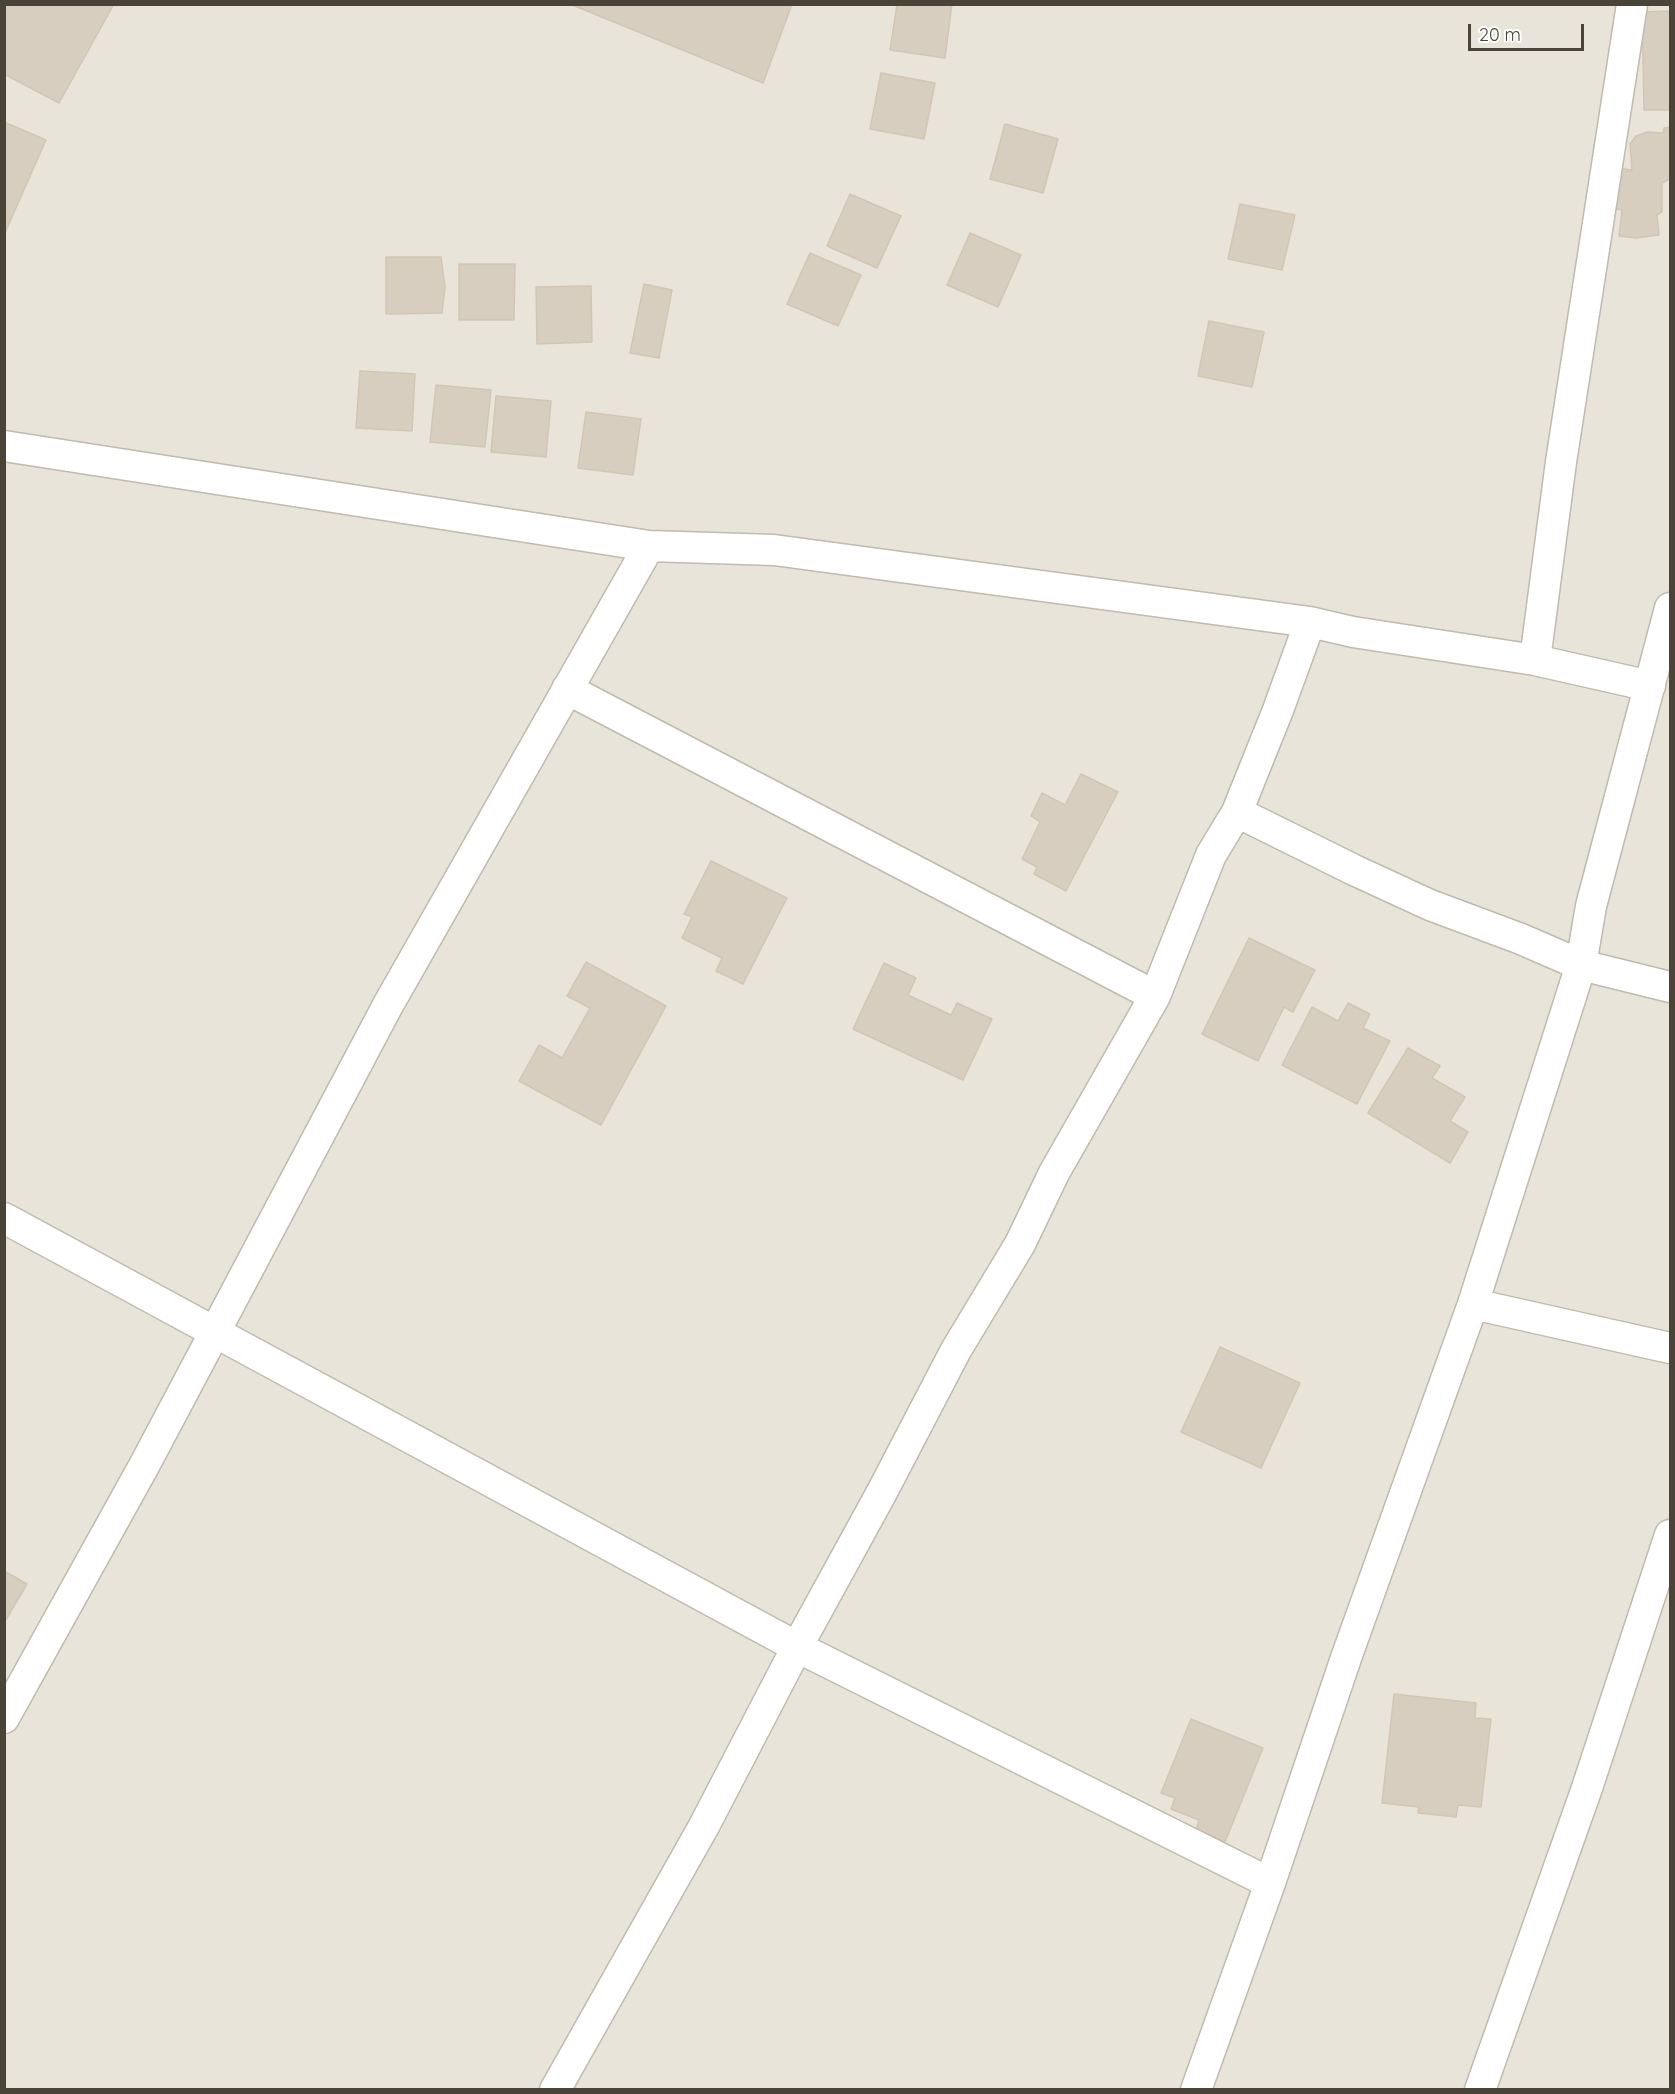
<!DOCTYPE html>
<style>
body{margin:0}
#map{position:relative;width:1675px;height:2094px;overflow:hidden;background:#f5f2eb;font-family:Quicksand,sans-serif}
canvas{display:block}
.frame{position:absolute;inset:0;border:6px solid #494338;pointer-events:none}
.scale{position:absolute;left:1468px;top:24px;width:116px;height:27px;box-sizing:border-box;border:3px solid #494338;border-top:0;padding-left:8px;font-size:18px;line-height:21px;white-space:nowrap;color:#494338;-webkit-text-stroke:4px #fff;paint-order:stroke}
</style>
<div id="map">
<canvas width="1675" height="2094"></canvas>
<div class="frame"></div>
<div class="scale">20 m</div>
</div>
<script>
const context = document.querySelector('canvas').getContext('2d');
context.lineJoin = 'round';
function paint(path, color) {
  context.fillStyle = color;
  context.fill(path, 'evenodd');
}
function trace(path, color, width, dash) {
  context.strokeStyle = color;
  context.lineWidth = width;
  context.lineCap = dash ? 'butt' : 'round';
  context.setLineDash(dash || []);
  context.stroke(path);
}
paint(new Path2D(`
 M5 5H1670V2089L5 2090Z`), '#e9e4d9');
const building = new Path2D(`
 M4 4H114L59 103 4 74Z
 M570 4H792L763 83Z
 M897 4H952L945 58 890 50Z
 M1670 11V110H1644L1642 12Z
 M881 73 935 83 924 139 870 129Z
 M4 122 46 140 4 235Z
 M1005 124 1058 139 1043 193 990 179Z
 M1670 127V179L1662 183V212L1657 215 1659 235 1636 238 1619 236 1622 210 1611 208 1616 168 1632 170 1630 144 1636 136 1647 132 1663 133 1664 128Z
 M850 194 901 216 877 268 827 246Z
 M1240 204 1295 215 1282 270 1228 259Z
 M970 233 1021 255 998 307 947 285Z
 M810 253 861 275 838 326 787 304Z
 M386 257H441L445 287 442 313 386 314Z
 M459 264H515L514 320H459Z
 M644 284 672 290 659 358 630 353Z
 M591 286 592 342 537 344 536 287Z
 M1209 321 1264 332 1252 387 1198 376Z
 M360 371 415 374 412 431 356 428Z
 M436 385 491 390 485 447 430 442Z
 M496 396 551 401 546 457 491 452Z
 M586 412 641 419 633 475 578 468Z
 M1081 774 1118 792 1066 891 1034 874 1037 867 1022 859 1040 822 1031 816 1042 793 1065 805Z
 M711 861 787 898 743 984 716 971 722 958 682 938 692 917 684 914Z
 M1249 938 1315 970 1293 1012 1284 1007 1258 1061 1202 1034Z
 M586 962 666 1006 601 1125 519 1081 539 1045 562 1058 590 1008 567 996Z
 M884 963 916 978 908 995 951 1015 957 1003 992 1019 963 1080 853 1029Z
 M1348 1003 1370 1014 1363 1028 1390 1041 1357 1104 1282 1065 1312 1007 1338 1021Z
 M1408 1048 1440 1066 1432 1078 1465 1097 1450 1121 1468 1132 1450 1163 1368 1113Z
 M1220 1347 1300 1383 1261 1468 1181 1432Z
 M4 1571 27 1584 4 1623Z
 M1394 1694 1476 1703 1475 1718 1491 1719 1481 1807 1458 1805 1456 1817 1418 1813 1419 1807 1382 1803Z
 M1191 1719 1263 1748 1225 1842 1196 1830 1199 1820 1171 1809 1175 1798 1161 1793Z`);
paint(building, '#d7cec0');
trace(building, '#d2c6b3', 1.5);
const minor = new Path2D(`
 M4 446 649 546
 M1310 622 1353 632 1535 660 1650 686
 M1535 660 1561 462 1632 4
 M567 689 1155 996
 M4 1218 797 1647 1270 1883
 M1473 1304 1670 1348
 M4 1718 145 1464 388 1005 649 546 774 550 1310 622 1278 710 1237 812 1354 870 1430 905 1521 939 1581 965 1670 987
 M555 2090 704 1826 797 1647 882 1492 956 1350 1020 1244 1054 1173 1155 996 1211 855 1237 812
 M1196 2090 1270 1883 1346 1658 1473 1304 1581 965 1591 906 1670 608
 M1480 2090 1587 1788 1670 1535`);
trace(minor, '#c1baad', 33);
trace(minor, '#fff', 30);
</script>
